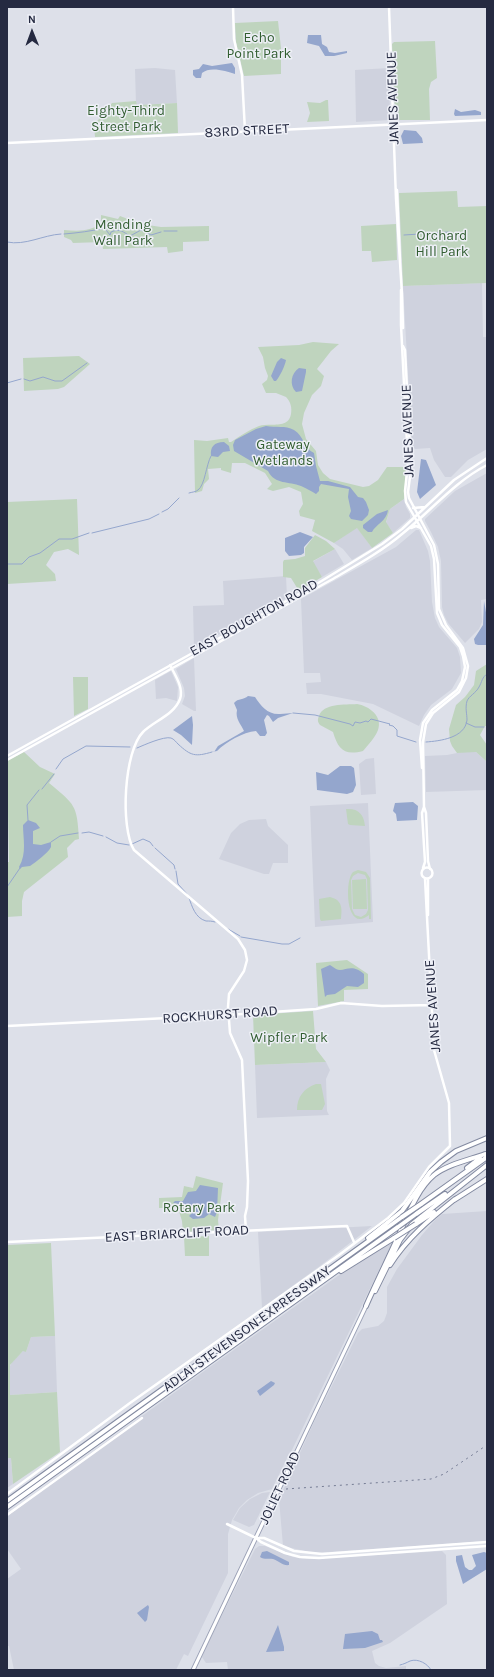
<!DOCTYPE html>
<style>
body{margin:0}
#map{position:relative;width:494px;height:1677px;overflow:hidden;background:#dde0e9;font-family:Karla,sans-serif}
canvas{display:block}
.frame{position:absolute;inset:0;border:8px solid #252a41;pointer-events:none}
.north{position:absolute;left:12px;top:12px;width:40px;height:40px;-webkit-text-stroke:3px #edeff6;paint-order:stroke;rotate:359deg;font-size:11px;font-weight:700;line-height:16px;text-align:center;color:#252a41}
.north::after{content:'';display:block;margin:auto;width:14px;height:18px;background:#252a41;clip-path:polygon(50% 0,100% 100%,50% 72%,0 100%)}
</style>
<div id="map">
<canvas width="494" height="1677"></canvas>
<div class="frame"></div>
<div class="north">N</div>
</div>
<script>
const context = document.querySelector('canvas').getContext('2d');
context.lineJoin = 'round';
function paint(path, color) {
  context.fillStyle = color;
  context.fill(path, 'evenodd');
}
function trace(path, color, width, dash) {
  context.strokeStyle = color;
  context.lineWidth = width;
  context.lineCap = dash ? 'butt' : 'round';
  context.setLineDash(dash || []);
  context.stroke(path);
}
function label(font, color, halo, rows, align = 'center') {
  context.font = font + ' Karla,sans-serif';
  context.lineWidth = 3;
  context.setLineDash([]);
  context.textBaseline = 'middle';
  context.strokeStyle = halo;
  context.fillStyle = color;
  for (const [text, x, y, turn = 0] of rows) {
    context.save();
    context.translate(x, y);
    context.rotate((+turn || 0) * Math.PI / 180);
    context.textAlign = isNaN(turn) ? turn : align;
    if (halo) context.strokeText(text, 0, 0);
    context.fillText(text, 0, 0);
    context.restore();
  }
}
paint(new Path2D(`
 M155 68 175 70 177 103 136 105 135 69Z
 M389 68 390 120 356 122 355 70Z
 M482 283 483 337H486L487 371V449L468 460 451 477H445L434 460 430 448 415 449 412 446 403 286Z
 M487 473V599L481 600 482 622 479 629 465 643 448 623 444 615 442 607 441 561 438 547 431 532 425 521V519L455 491Z
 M404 499 406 507 410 514V518L393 533 386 523 390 509Z
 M357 527 372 548 352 560 343 549 334 543Z
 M416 530H419L428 551 430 561 432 602 435 618 439 627 457 648 460 657 461 673 452 689 431 705 424 715 419 726 373 704 321 694H307L306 683 321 682 320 673H304L301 599 396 547Z
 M335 549 344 564 322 577 312 562Z
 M286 576 287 598 194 648 193 606 224 605 223 581Z
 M194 658 196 711H194L182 704 185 696 184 688 176 669Z
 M171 671 178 687 177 701 166 698 156 699 155 680Z
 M467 751 476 752 486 761 487 790 426 792 425 756 447 755Z
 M374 758 376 794 361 795 359 764 366 759Z
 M368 803 373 922 315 927 310 806Z
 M266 819 268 826 288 845V863H273L269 874H264L219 859 231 833 240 824 249 820Z
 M326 1062 330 1070 326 1079 327 1111 329 1115 257 1118 255 1065Z
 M487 1211V1541L329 1552 313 1553 283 1546 279 1499 314 1422 358 1333 362 1329 378 1326 384 1321 387 1313V1287L397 1269 422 1235 435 1220 442 1214Z
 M372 1226 320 1266 262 1308 258 1232Z
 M393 1241 290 1454H289L272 1489 258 1493 247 1500 239 1508 232 1520 228 1534V1573L188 1656 184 1654 176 1670H14L9 1646H7V1579L21 1569 7 1549V1516L39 1493 38 1491 207 1369 356 1263Z
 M55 1336 57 1392 10 1395 9 1368 12 1362 24 1350 26 1352 31 1337Z
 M7 1458H11L13 1484 7 1488Z
 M270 1492 254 1525 249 1527 233 1520 240 1508 250 1499 262 1493Z
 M259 1546H265L293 1557 309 1559 442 1551 446 1555 447 1604 390 1643 372 1651 375 1663 379 1666 386 1668 406 1666V1670H228L227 1662 206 1663 202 1657 203 1653 255 1549Z`), '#cfd2de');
paint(new Path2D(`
 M278 21 281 48V74L244 76 236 42 235 23Z
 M435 41 437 78 431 82 429 89 430 120H397L395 111 392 44 394 42Z
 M326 100H328L329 121 307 122 310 113 307 102 320 103Z
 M136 101 137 105 177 103 178 133 95 137 94 125 112 103Z
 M457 191 458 207 487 206V283L403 286 399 193Z
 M101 215 118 219 120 216 141 224 161 227 209 226V241L183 242V251L168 253 167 247 103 249 102 242 73 243 71 240 64 237V230C77 231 91 232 101 223Z
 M396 224 397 260 372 262 371 251H362L361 226Z
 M313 342 339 344 331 351 317 369 324 376 321 386 312 395 304 413 302 424 306 439 316 451 318 465 323 473 330 479 363 487 369 486 378 480 387 467H406L404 499 390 509 386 522 393 533 372 548 357 528 334 543 312 531 315 520 300 516 299 511 303 504 301 492 289 487 273 491 267 489 272 484 265 473 245 463H232L231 473 221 470V468L208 469 209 479 204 484 202 491 195 493 194 440 207 441 228 438 229 442H231C240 436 249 430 259 426 270 422 288 430 291 414 292 408 291 402 286 397L276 393H266L262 384 267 380 268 376 265 368 263 357 258 347 299 345Z
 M79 356 90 364 64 387 58 389 24 391 23 358Z
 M77 499 79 555 68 549 54 552 46 565 55 574 56 581 7 584V502Z
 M315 535 326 541 335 549 313 561 322 577 299 591 291 578 283 577V562L284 560 295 559 305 556V548Z
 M487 664V726H485L480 735 487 745V773L486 761 476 752 457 753 452 746 450 741 449 729 456 705 465 697 474 685 476 671Z
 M73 677H88V709L74 716Z
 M357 704C369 706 383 716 378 730 375 738 368 745 363 751 344 756 338 749 333 732L320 725C318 722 317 720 319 716 323 703 345 705 357 704Z
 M24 752 40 767 55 774 49 783C75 805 77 804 79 839L75 840 67 848 68 857 24 892 22 901V916L7 917V862H9L7 761Z
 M346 809C358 808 364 814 365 826L350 825 348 824Z
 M358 870 366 872 370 878 371 919H369V915C346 934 344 881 353 872ZM358 873 365 875 367 879 368 910 366 914 361 917 355 915 352 909 351 880 353 876Z
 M366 879 367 909H353L352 880Z
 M330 897C343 900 342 909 341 919L321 921 320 919 319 899Z
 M347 960 368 974V989L344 990V1001L318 1006 316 963Z
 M313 1011 316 1049 326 1062 255 1065 253 1015Z
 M316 1084H321L325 1104 322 1110H297C297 1097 304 1088 316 1084Z
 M196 1176 223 1183 218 1220 219 1230 183 1232 182 1221 178 1208H159V1198L182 1197 184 1186 193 1188Z
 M209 1236V1256H185L184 1237Z
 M51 1243 55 1336 31 1337 26 1352 23 1351 10 1365V1395L57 1392 60 1452 13 1484 11 1458H7V1245Z`), '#bfd4be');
paint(new Path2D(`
 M308 35H321L322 44 327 47 329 52 335 53 347 51V53L334 56H325L319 46 307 43Z
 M232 63 235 68V74C226 71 210 66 202 73L201 78H196L193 75V70L199 69 203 64 212 66Z
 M455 109 461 112 475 110 481 112V115L455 116 454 114Z
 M404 130 416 131 422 138 423 143 403 144 401 136Z
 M281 358 286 360C285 366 280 376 276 381H274L271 376 277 362Z
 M299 368 306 369V372L302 391 296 392C289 385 291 373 299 368Z
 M266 426C276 428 285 425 294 430 304 436 304 449 314 453L316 466 320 481H328L350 487 358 497 363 498 366 502 369 510 368 515 362 521 351 519 349 516 351 511 348 497 349 489 321 484 319 487V491L316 494C311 491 306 488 301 486 289 481 275 485 268 471L234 451 233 445 235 440 256 429Z
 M224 442 229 446 230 451 223 452 218 457 211 456C210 447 214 442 224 442Z
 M421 459 426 460 436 485 420 499 417 492Z
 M388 510C387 521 375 525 372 532H368L363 528V525L377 514Z
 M300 532 313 537 304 547V553L301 555 289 556 285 551V538Z
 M484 601 487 618V645H478L475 644 474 639 483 625Z
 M248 696 255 697C261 706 268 715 280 714 285 714 289 713 293 713L278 718 273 722 269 716 267 715 264 720 267 733 265 736H260L256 731C243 732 226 742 217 751L212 752H214L218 746 244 731C241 724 235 719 237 710L234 703C238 698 244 700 248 696Z
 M192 716 193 725 192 745 181 735 173 730Z
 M340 766H351L354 768 356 785 353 792 347 794 317 790 316 772 328 775Z
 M413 802 418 806 417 820 397 821 396 814 393 811 395 803Z
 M28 820 36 823 40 828 33 831V844L41 845 51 842V847C48 853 36 862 30 866L22 867 20 869 19 867C27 853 23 839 23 825Z
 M330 965C332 966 334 968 336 969 344 973 351 962 364 974V983L358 987 347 986 335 994 327 995 325 997 321 969Z
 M200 1185 218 1188 217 1212 215 1217 209 1214 204 1218 193 1219 189 1216 193 1212V1209L184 1205 173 1203 175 1201H183L188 1192 196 1191Z
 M271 1381 275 1383 274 1385 260 1396 257 1391Z
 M267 1551 289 1562V1565C283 1566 279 1561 273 1559 268 1558 265 1560 260 1557L262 1552Z
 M484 1552 487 1553V1569L463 1584 456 1561V1556L462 1555 465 1567 469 1570H472L476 1566 472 1555Z
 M148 1605 149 1607 147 1620 145 1622 137 1613Z
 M278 1625 284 1647V1651L266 1652Z
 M372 1631 378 1634 380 1640H382L383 1642 365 1648 343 1649 345 1634Z`), '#94a6cd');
trace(new Path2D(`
 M106 230 110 235 111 232C120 228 123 232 130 236L141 230 151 235 161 232
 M164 231H177
 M433 233 450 232
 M64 234C77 233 92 231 105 228
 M404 235 420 234
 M7 242C25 246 43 235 61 234
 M24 379 30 381 43 377 55 381H62L87 363
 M7 383 21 379
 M189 493C192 492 196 492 198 490 205 485 206 465 211 456
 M162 512 168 509 179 498
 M92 533 149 519 159 514
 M7 564H22L29 557 40 553 59 539H72L89 533
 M293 713 315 715 350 724 353 726 355 722 360 723 366 721 368 722 371 719 390 724 389 725 393 726 397 730V736L416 742
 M466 723 475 727H484
 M426 742C440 741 465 738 467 720 467 714 465 708 467 701 469 696 476 693 479 687 482 682 482 677 487 674
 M137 748C144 745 164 736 171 738 174 739 176 742 178 744 191 756 195 757 212 752
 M56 769 63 759 86 746 130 747
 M42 789 54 774
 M28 820 27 805 39 790
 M82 833 89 832 103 836
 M106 837 117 843 129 845
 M51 842 60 836 78 833
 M132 844 143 839 150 842 153 846
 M155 848 174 865 175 869
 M176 871 178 884 187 894
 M7 887 20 868
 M189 898C192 906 195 918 206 921 209 921 212 921 215 922
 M228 929 240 936
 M241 937 282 944H289L300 938
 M400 1665C404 1664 406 1663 410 1661 418 1658 428 1664 431 1670`), '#94a6cd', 1);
const primary = new Path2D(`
 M193 1670 366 1306`);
const highway = new Path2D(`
 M467 1168 480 1158
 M454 1200 487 1179
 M421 1204 487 1157
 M416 1214 445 1194
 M416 1224 434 1212
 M368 1238 402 1211 430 1172 441 1162 456 1151 487 1138
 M390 1265C407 1238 430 1219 455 1199
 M341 1271 394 1238
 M375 1291 400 1240 412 1224 487 1165
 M366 1306C376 1283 387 1261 397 1239 407 1218 416 1190 434 1175 448 1164 469 1160 485 1154
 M7 1501 402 1217
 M7 1507 398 1227`);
trace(primary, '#9ba1b6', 5);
trace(highway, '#838aa1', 6);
trace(new Path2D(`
 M233 7 234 39 242 75 245 131
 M389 7 396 199 402 294 403 328
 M7 143 487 120
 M397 190 400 261
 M401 290V325L408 463 405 491 406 502 431 546 434 559 437 613 442 625 460 647 463 656 465 667 462 681 457 690 432 710 423 723 420 740 422 768
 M403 346 405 350 411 469 408 492 409 498 434 545 438 564 439 609 446 625 463 648 468 666 466 678 459 692 433 713 426 724 423 742 424 807 426 813 428 861 430 869
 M413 508 425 507
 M411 528 416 526 421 528
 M170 665C175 675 184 688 180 699 174 715 154 721 143 732 124 751 120 827 134 850L238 939 245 950 247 960 244 971 229 994 228 1007 230 1033 242 1060 248 1181 247 1207 245 1216 246 1231
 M7 756 315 585 382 544 402 529 454 480 487 458
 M7 760 331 580C355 566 381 552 402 534 431 511 454 482 487 465
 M421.5 873a5.5 5.5 0 1 1 11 0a5.5 5.5 0 1 1-11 0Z
 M423 868 425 862 422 813 424 807
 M428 879V915
 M7 1026 228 1015 316 1009 341 1003 382 1006 432 1005
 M7 1242 347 1226 354 1242
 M7 1494 130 1403 339 1255 388 1218 404 1203 429 1167 450 1146 449 1103 434 1050 425 879
 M7 1515 142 1418
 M227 1524 256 1538 261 1542 285 1553 300 1557 319 1558 487 1546
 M257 1538H264L294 1551 322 1554 487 1542`), '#fff', 2.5);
trace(primary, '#fff', 3);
trace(highway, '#fff', 4);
trace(new Path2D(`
 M286 1489 431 1479 444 1474 487 1445`), '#757c94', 1, [2, 4]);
const highwayBridge = new Path2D(`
 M402 1217 421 1204
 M398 1227 416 1214
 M394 1238 416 1224`);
trace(highwayBridge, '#838aa1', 6, []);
trace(highwayBridge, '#fff', 4);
label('14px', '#325e31', '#edeff6', [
 ["Echo",259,38],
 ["Point Park",259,54],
 ["Eighty-Third",126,111],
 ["Street Park",126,127],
 ["Mending",123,225],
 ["Wall Park",123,241],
 ["Orchard",442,236],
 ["Hill Park",442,252],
 ["Gateway",283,445],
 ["Wetlands",283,461],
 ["Wipfler Park",289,1038],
 ["Rotary Park",199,1208]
]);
label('14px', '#252a41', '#edeff6', [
 ["JANES AVENUE",393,98,-92],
 ["83RD STREET",247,131,-3],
 ["JANES AVENUE",408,431,-92],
 ["EAST BOUGHTON ROAD",254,618,-29],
 ["JANES AVENUE",433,1006,-94],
 ["ROCKHURST ROAD",220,1015,-4],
 ["EAST BRIARCLIFF ROAD",177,1234,-3],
 ["ADLAI STEVENSON EXPRESSWAY",247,1329,-36],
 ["JOLIET ROAD",280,1488,-65]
]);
</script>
